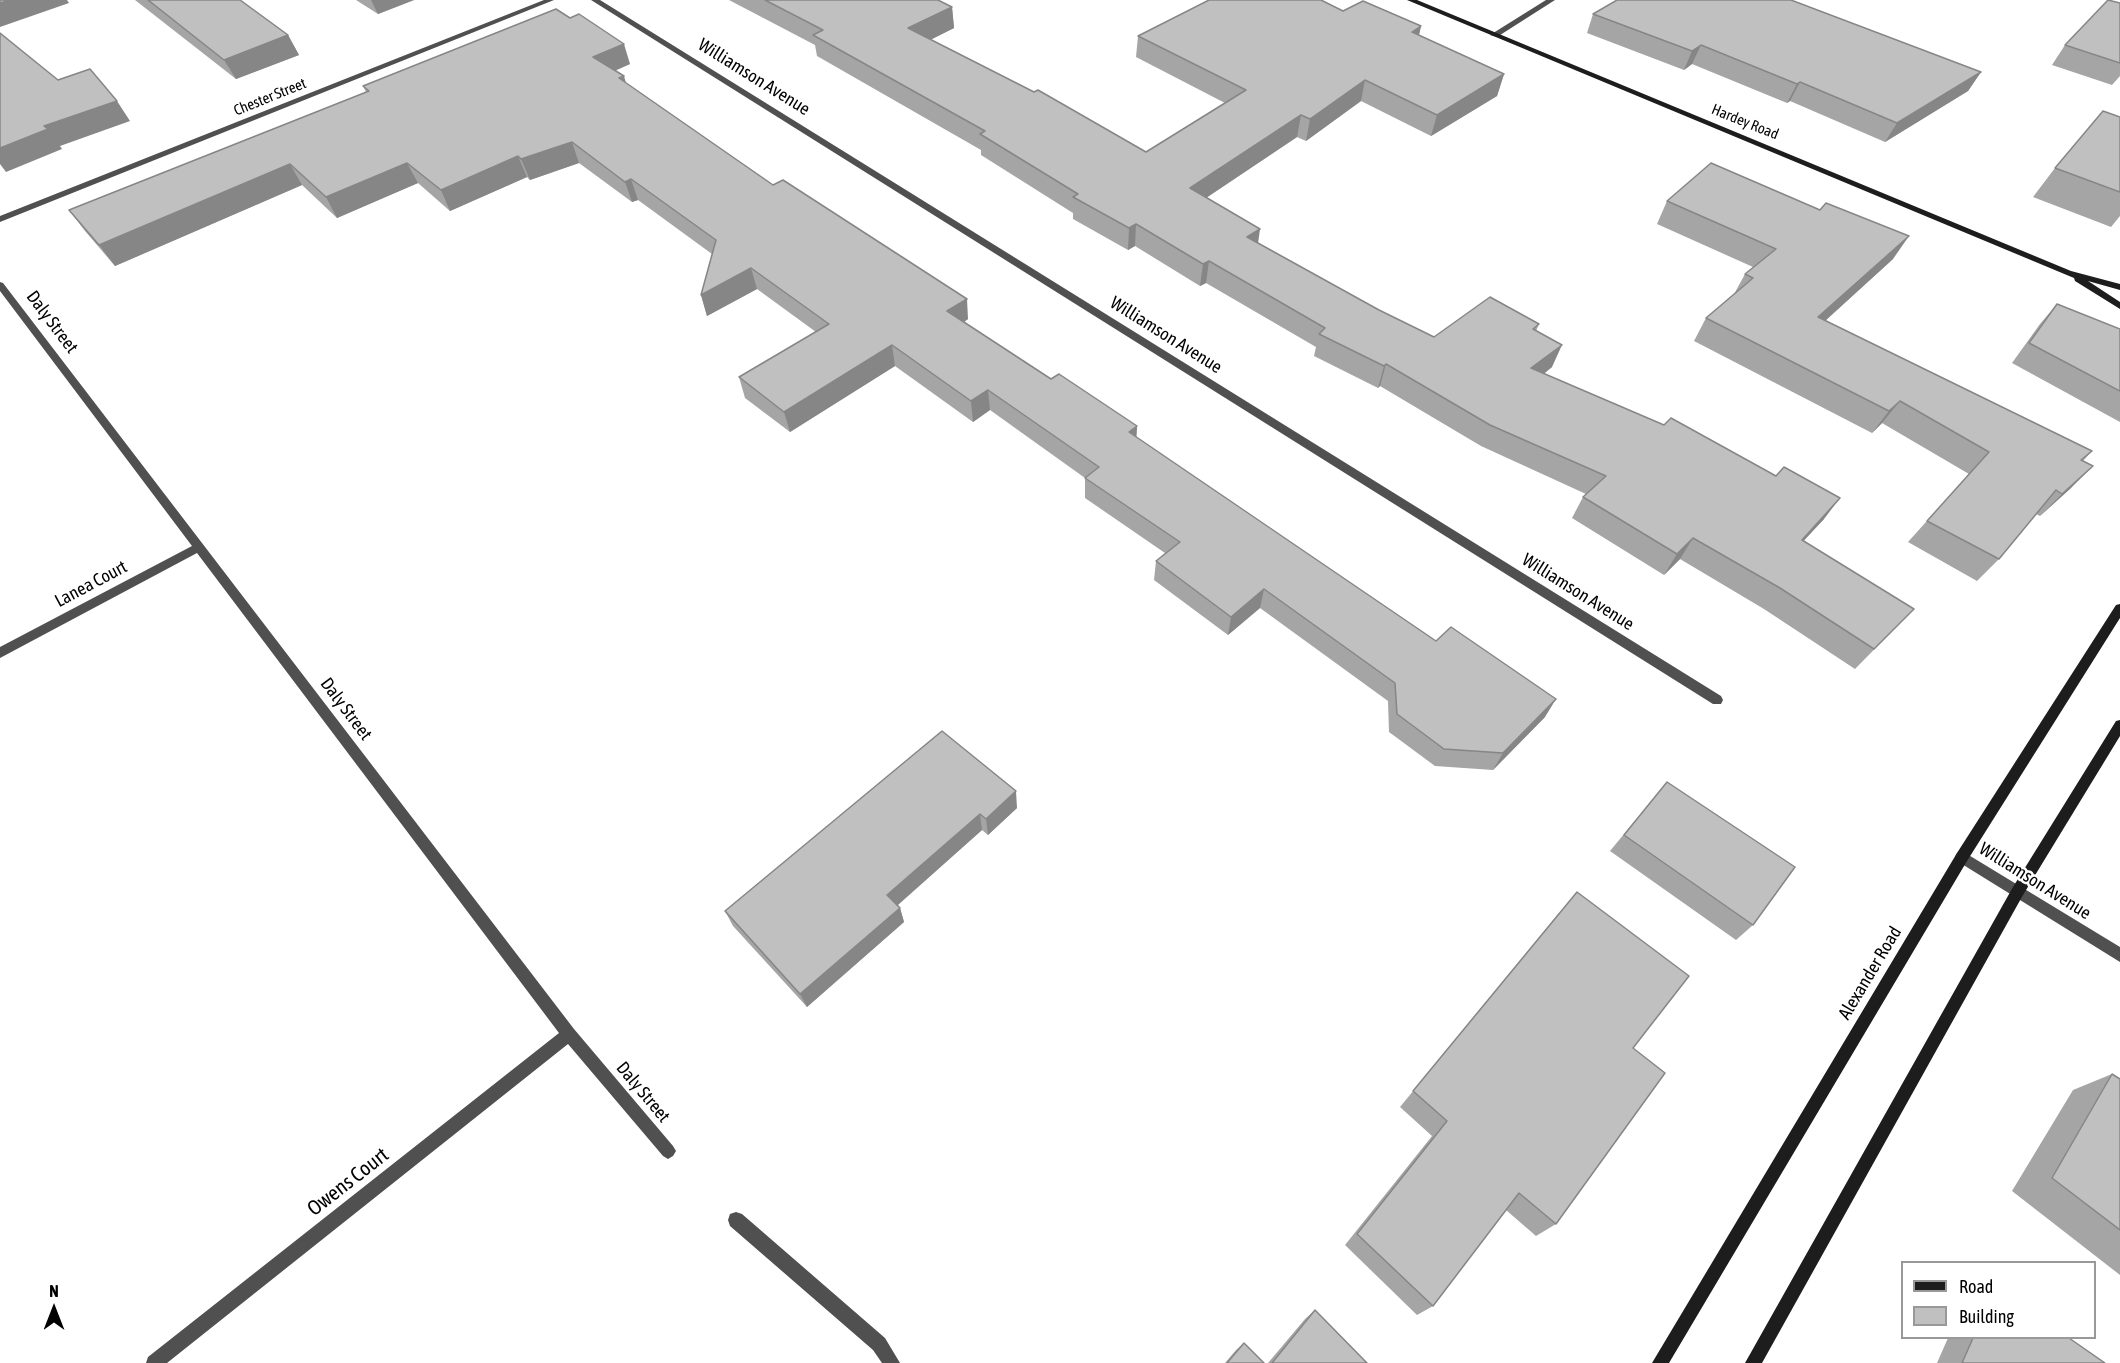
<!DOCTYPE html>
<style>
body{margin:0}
#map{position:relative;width:2120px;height:1363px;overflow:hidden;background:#fff;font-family:"Asap Condensed",sans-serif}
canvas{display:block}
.legend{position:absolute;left:1901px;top:1261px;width:195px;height:78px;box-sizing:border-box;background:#fff;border:2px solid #999;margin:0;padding:8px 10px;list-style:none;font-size:18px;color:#000}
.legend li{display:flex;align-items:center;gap:12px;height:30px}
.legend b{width:30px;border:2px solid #999}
.north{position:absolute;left:24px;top:1279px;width:60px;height:60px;-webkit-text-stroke:4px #fff;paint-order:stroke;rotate:0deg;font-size:16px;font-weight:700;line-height:24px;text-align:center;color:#000}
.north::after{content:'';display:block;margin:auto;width:21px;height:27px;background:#000;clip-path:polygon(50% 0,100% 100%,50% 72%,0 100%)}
</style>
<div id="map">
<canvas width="2120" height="1363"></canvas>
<ul class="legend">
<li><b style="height:8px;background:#1d1d1d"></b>Road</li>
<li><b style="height:16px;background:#c0c0c0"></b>Building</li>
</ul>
<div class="north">N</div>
</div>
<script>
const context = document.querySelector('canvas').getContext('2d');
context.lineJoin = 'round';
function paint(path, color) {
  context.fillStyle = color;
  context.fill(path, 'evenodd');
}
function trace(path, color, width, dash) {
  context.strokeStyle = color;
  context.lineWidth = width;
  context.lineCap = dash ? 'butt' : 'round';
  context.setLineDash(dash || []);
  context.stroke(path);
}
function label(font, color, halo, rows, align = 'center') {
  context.font = font + ' "Asap Condensed",sans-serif';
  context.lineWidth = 5;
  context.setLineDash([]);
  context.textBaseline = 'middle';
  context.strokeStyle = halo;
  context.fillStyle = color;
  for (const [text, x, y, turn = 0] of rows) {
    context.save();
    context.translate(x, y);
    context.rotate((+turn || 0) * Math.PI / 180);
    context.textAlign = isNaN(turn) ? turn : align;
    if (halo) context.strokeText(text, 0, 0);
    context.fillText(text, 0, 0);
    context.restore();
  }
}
paint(new Path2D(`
 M736 1212 742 1214 885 1338 900 1363H882L873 1350 730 1226 728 1220 730 1214Z`), '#505050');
paint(new Path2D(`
 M544 0H554L0 222V216Z
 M591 0H600L1721 696 1723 700 1721 704H1713Z
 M1546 0H1555L1497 37 1490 35Z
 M0 282 3 283 574 1029 673 1146 676 1151 673 1156 668 1159 663 1156 568 1044 167 1363H146L148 1357 559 1033 197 553 0 658V647L192 546 0 291Z
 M1962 851 2120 947V962L1957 861 1955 857 1957 853Z`), '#505050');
paint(new Path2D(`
 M1407 0H1417L2071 271 2120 284V290L2088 281 2120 302V309L2075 281 2074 278Z
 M2120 604V618L1967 861 1669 1363H1652L1957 853 2116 605Z
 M2120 720V736L2023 895 1762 1363H1745L2013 887 2116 721Z`), '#1d1d1d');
paint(new Path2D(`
 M135 0H240L288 35 299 55 236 79Z
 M356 0H414L378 14Z
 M729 0H938L952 7 954 28 930 40 1146 152 1225 103 1136 57 1138 36 1343 11 1421 26 1419 35 1504 74 1497 96 1431 136 1361 101 1306 141 1297 137 1206 198 1258 243 1379 310 1434 337 1539 324 1536 331 1552 367 1544 374 1824 519 1803 541 1914 609 1855 669 1764 609 1680 559 1664 575 1572 518 1583 497 1586 494 1481 446 1380 386 1378 388 1314 356 1316 347 1206 283 1200 286 1135 246 1128 250 1073 219V213L981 155V150L817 56 815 45Z
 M2120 3V76L2112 85 2052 65 2065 45Z
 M1593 14 1981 72 1968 91 1885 142 1790 101 1787 103 1692 64 1684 70 1587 33Z
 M630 64 615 71 626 83 968 319 964 322 1051 379 1137 426 1136 437 1545 717 1493 770 1435 766 1389 732 1388 701 1260 608 1228 635 1154 580 1156 561 1165 553 1085 498V478L990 410 973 422 895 366 790 432 745 398 739 377 816 332 757 289 707 316 701 295 712 254 638 200 632 202 579 163 530 180 527 177 450 211 418 183 337 218 302 185 115 266 85 231 69 210 366 92 363 86Z
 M2120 117V216L2111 227 2033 197 2055 168Z
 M1667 201 1893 259 1825 321 2092 451 2083 461 2071 488 2040 516 2036 514 1999 559 1977 581 1908 542 1969 474 1882 423 1872 433 1694 341 1706 318 1733 296 1745 274 1753 267 1657 224Z
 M2057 304 2120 329V422L2012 363 2040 324Z
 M942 731 1017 808 988 835 982 830 898 905 900 908 904 922 807 1007 733 926 725 911Z
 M1667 782 1753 925 1736 940 1610 851Z
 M1559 913 1556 1224 1536 1236 1506 1210 1433 1306 1417 1315 1345 1245 1432 1136 1400 1107Z
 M2112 1074 2120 1079V1275L2012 1191 2073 1090Z
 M1315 1310 1367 1363H1268L1305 1319Z
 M1948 1338H2069L2105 1363H1937Z
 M1244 1343 1264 1363H1225L1236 1350Z`), '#a5a5a5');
paint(new Path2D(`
 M9 0H67L69 3 0 27V3Z
 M371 0H414L378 14Z
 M952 7 954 28 910 50 908 28Z
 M1421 26 1416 48 1412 32Z
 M288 35 299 55 236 79 224 60Z
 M624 44 630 64 599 77 593 57Z
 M1701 45 1692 64 1684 70 1692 51Z
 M1981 72 1968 91 1885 142 1897 123Z
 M1504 74 1497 96 1431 136 1437 115Z
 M624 76 630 97 619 78Z
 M1365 80 1361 101 1306 141 1310 119Z
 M1800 82 1790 101 1787 103 1797 84Z
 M117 101 130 121 60 146 62 149 6 172 0 164V148L44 126Z
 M1301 115 1297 137 1188 210 1190 188Z
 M572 142 579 163 530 180 521 159Z
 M518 156 527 177 450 211 441 190Z
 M407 163 418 183 337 218 326 197Z
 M290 164 302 185 115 266 99 245Z
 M631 179 638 200 632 202 625 182Z
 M1136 224 1135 246 1128 250 1129 228Z
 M1260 229 1257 251 1247 237Z
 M1909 236 1893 259 1804 340 1818 317Z
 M1209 261 1206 283 1200 286 1203 264Z
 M751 268 757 289 707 316 701 295Z
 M967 299 968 319 949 332 947 311Z
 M892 345 895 366 790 432 784 412Z
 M1562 345 1552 367 1522 390 1531 368Z
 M1386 364 1380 386 1378 388 1384 366Z
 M988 390 990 410 973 422 971 401Z
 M1900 401 1882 423 1872 433 1889 411Z
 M1137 426 1136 446 1129 432Z
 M2093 466 2071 488 2040 516 2062 494Z
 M1840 498 1824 519 1785 561 1802 540Z
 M1693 538 1680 559 1664 575 1677 554Z
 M1264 589 1260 608 1228 635 1231 617Z
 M1556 699 1545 717 1493 770 1503 753Z
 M1016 791 1017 808 988 835 986 819Z
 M980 814 982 830 892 910 887 895Z
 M900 908 904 922 807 1007 800 994Z`), '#868686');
const building = new Path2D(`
 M0 0H9L0 3Z
 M148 0H240L288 35 224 60Z
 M765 0H938L952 7 908 28 1034 92 1038 90 1146 152 1246 90 1138 36 1209 0H1321L1343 11 1363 1 1421 26 1412 32 1504 74 1437 115 1365 80 1310 119 1301 115 1190 188 1260 229 1247 237 1379 310 1434 337 1490 297 1539 324 1533 329 1562 345 1531 368 1664 425 1671 418 1776 476 1784 467 1840 498 1802 540 1914 609 1874 649 1780 588 1693 538 1677 554 1583 497 1606 476 1490 425 1386 364 1384 366 1319 334 1325 328 1209 261 1203 264 1136 224 1129 228 1073 197 1078 194 980 134 985 131 813 35 823 30Z
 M1617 0H1791L1981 72 1897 123 1800 82 1797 84 1701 45 1692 51 1593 14Z
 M2108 0 2120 3V63L2065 45Z
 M556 9 570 18 579 14 624 44 593 57 624 76 619 78 773 185 783 180 967 299 947 311 1051 379 1059 374 1137 426 1129 432 1436 641 1451 627 1556 699 1503 753 1444 749 1397 714 1395 683 1264 589 1231 617 1156 561 1180 542 1085 478 1099 467 988 390 971 401 892 345 784 412 739 377 829 324 751 268 701 295 716 240 631 179 625 182 572 142 521 159 518 156 441 190 407 163 326 197 290 164 99 245 69 210 369 91 363 86Z
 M0 33 58 80 90 69 117 101 44 126 48 129 0 148Z
 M2103 111 2120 117V192L2055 168Z
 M1711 163 1820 210 1826 203 1909 236 1818 317 2092 451 2081 460 2093 466 2062 494 2056 490 1999 559 1927 521 1989 452 1900 401 1889 411 1706 318 1753 278 1745 274 1776 249 1667 201Z
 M2057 304 2120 329V391L2029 343Z
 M942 731 1016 791 986 819 980 814 887 895 900 908 800 994 725 911Z
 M1667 782 1795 867 1753 925 1624 835Z
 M1577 892 1689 976 1633 1048 1665 1073 1556 1224 1519 1193 1433 1306 1357 1234 1447 1121 1413 1091Z
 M2112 1074 2120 1079V1230L2052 1178Z
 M1315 1310 1367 1363H1272Z
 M1973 1338H2069L2105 1363H1962Z
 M1244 1343 1264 1363H1227Z`);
paint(building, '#c0c0c0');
trace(building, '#868686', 1.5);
label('15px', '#000', '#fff', [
 ["Chester Street",270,97,-22],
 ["Hardey Road",1745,122,22]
]);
label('18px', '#000', '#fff', [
 ["Williamson Avenue",754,77,32],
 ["Daly Street",52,322,53],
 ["Williamson Avenue",1166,335,32],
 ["Lanea Court",91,584,-28],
 ["Williamson Avenue",1578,592,32],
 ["Daly Street",346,709,53],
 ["Williamson Avenue",2035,881,32],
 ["Alexander Road",1870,973,-59],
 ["Daly Street",643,1092,50]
]);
label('21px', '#000', '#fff', [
 ["Owens Court",348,1182,-38]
]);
</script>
